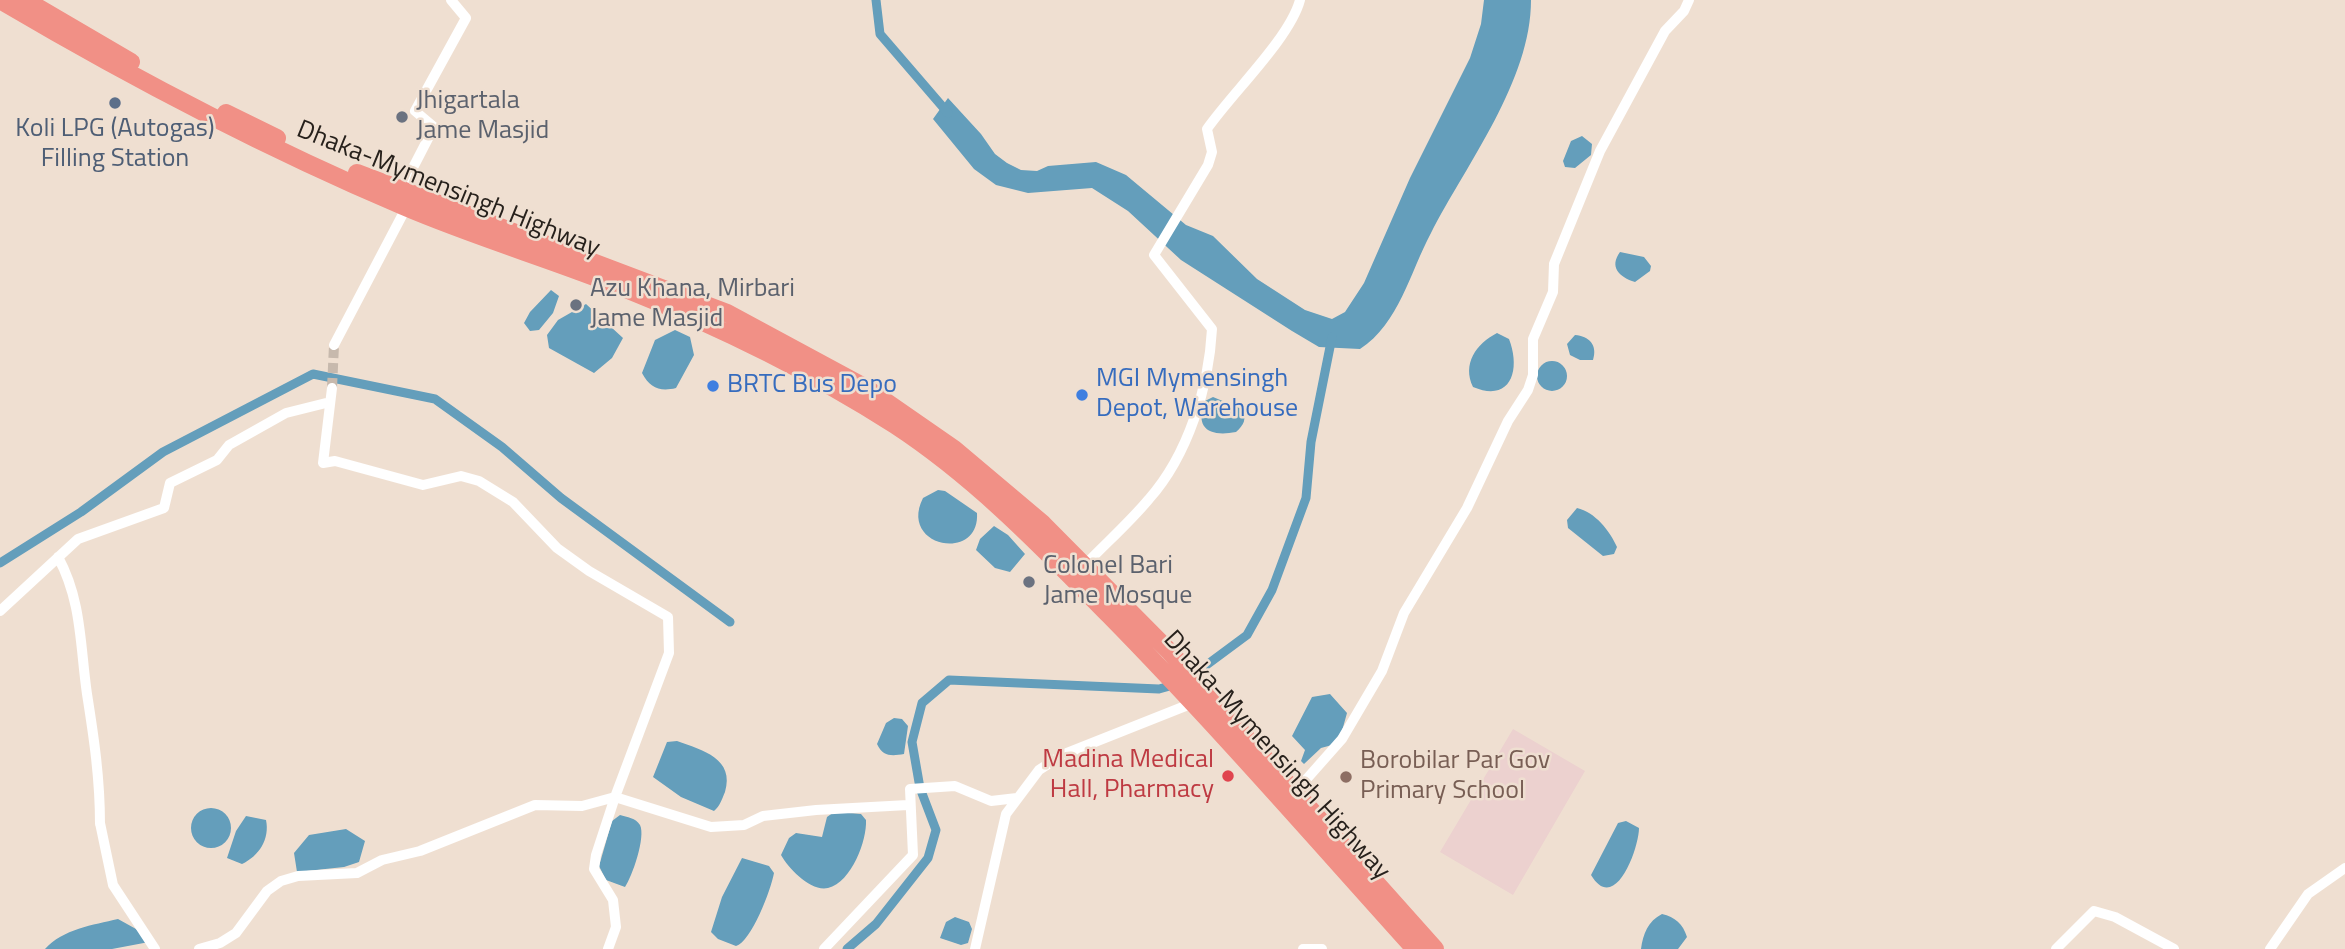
<!DOCTYPE html>
<style>
body{margin:0}
canvas{display:block;background:#efdfd1}
</style>
<canvas width="2345" height="949"></canvas>
<script>
const context = document.querySelector('canvas').getContext('2d');
context.lineJoin = 'round';
function paint(path, color) {
  context.fillStyle = color;
  context.fill(path, 'evenodd');
}
function trace(path, color, width, dash) {
  context.strokeStyle = color;
  context.lineWidth = width;
  context.lineCap = dash ? 'butt' : 'round';
  context.setLineDash(dash || []);
  context.stroke(path);
}
function label(font, color, halo, rows, align = 'center') {
  context.font = font + ' "Titillium Web",sans-serif';
  context.lineWidth = 5;
  context.setLineDash([]);
  context.textBaseline = 'middle';
  context.strokeStyle = halo;
  context.fillStyle = color;
  for (const [text, x, y, turn = 0] of rows) {
    context.save();
    context.translate(x, y);
    context.rotate((+turn || 0) * Math.PI / 180);
    context.textAlign = isNaN(turn) ? turn : align;
    if (halo) context.strokeText(text, 0, 0);
    context.fillText(text, 0, 0);
    context.restore();
  }
}
paint(new Path2D(`
 M1513 729 1585 771 1513 895 1440 852Z`), '#ecd1cf');
paint(new Path2D(`
 M1484 0H1531C1531 81 1467 163 1431 233 1410 272 1399 324 1360 349L1319 347 1292 331 1181 260 1128 211 1092 188 1028 193 996 185 974 169 933 119 948 98 981 134 995 154 1007 163 1021 170 1037 171 1048 166 1096 162 1126 175 1186 225 1213 236 1257 279 1305 310 1332 319 1345 312 1364 283 1410 178 1470 58 1481 24Z
 M1582 136 1592 144 1591 155 1575 168 1565 167 1563 161 1571 141Z
 M1620 252 1644 257 1651 266 1650 271 1635 282C1619 277 1609 267 1620 252Z
 M551 290 559 296 553 313 539 330 530 331 524 323 530 312Z
 M586 304 623 338 612 358 594 373 549 348 547 335 558 320Z
 M675 330 690 337 694 355 676 388C660 392 650 388 642 373L655 340Z
 M1497 333 1509 339C1521 370 1511 403 1473 387 1462 364 1476 344 1497 333Z
 M1575 335C1589 336 1598 345 1593 360H1580L1570 355 1567 344Z
 M1537 376a15 15 0 1 1 30 0a15 15 0 1 1-30 0Z
 M1213 397 1242 409C1247 419 1244 425 1236 432 1210 437 1194 429 1205 401Z
 M938 490 945 491 977 513C980 563 898 547 923 498Z
 M1577 508C1595 512 1610 531 1617 547L1614 554 1603 556 1568 528 1567 520Z
 M994 526 1008 535 1025 554 1010 572 995 568 976 550 980 539Z
 M1330 694 1347 713 1342 731 1332 745 1321 748 1304 764 1301 761 1305 750 1292 736 1312 697Z
 M894 718 902 719 908 726 904 754C892 756 883 757 877 744L886 723Z
 M677 741C703 750 735 759 725 792 722 799 720 806 714 811L681 797 653 777 667 742Z
 M191 828a20 20 0 1 1 40 0a20 20 0 1 1-40 0Z
 M834 812 861 814 866 820C867 840 852 882 828 888 811 892 789 869 781 855L789 838 796 833 822 837 827 817Z
 M620 815C627 817 636 818 640 825 646 837 632 877 625 887L606 880 599 866 612 821Z
 M246 816 266 820C270 839 259 856 242 864L227 858 236 831Z
 M1626 821 1639 828C1639 848 1615 915 1591 875L1618 823Z
 M346 829 365 841 359 862 344 867 297 872 294 853 309 835Z
 M742 858 769 866 774 873C771 890 751 942 736 946L718 939 711 932 722 897Z
 M1662 914C1675 917 1683 924 1687 937L1678 949H1641C1643 934 1648 921 1662 914Z
 M955 917 969 922 972 929 968 943 961 945 940 938 946 922Z
 M118 919 136 929 149 942 112 949H45C63 929 93 925 118 919Z`), '#649ebb');
trace(new Path2D(`
 M876 0 880 34 948 113
 M0 563 81 512 163 452 313 374 435 399 502 447 561 498 730 622
 M1189 678 1247 635 1272 590 1306 498 1311 442 1332 337
 M847 949 876 924 928 858 936 830 920 788 912 742 922 703 949 680 1159 689 1177 684`), '#649ebb', 9);
trace(new Path2D(`
 M332 388 334 345`), '#c7b9ad', 10, [10, 5]);
trace(new Path2D(`
 M401 191 434 127 415 111 466 18 451 0
 M334 345 406 208
 M58 557C82 601 80 646 87 694 94 738 100 779 100 824
 M1085 565C1106 543 1129 523 1149 499 1188 455 1209 387 1212 329L1154 255 1208 165 1212 152 1207 129C1232 93 1290 38 1300 0
 M0 611 78 539 164 508 170 483 217 460 229 445 286 413 330 402
 M1296 791 1342 739 1382 671 1404 613 1467 508 1508 421 1528 390 1533 375V339L1553 292 1554 264 1600 151 1665 31 1684 11 1689 0
 M100 823 113 885 155 949
 M199 949 220 943 236 933 267 891 281 881 298 876 357 873 382 860 420 851 535 805 582 806 615 797 669 653 668 617 589 571 557 548 513 502 479 481 461 476 423 485 335 461 323 463 332 388
 M608 949 616 927 613 900 594 869 596 855 615 797 711 827 744 825 763 816 816 810 908 805
 M824 949 913 855 910 789 955 786 991 801 1017 798
 M975 949 1006 814 1039 770 1062 755 1193 703
 M1303 949H1322
 M2056 949 2094 911 2115 917 2174 949
 M2270 949 2308 894 2345 868`), '#fff', 10);
trace(new Path2D(`
 M0 0C132 78 262 146 403 206 475 237 551 259 623 288 718 326 809 370 895 425 976 478 1042 547 1109 615 1215 723 1314 837 1415 949
 M25 0 131 62
 M226 113 277 138
 M357 173 727 313 866 388 954 449 1043 524 1170 652 1435 949`), '#f19086', 18);
for (const [x, y, r, color] of [
 [115,103,7,"#5c6f8a"],
 [402,117,7,"#6b7280"],
 [576,305,7,"#6b7280"],
 [713,386,7,"#3f7fe0"],
 [1082,395,7,"#3f7fe0"],
 [1029,582,7,"#6b7280"],
 [1228,776,7,"#e0444e"],
 [1346,777,7,"#8d6e63"]
]) {
  const dot = new Path2D();
  dot.arc(x, y, r, 0, 2 * Math.PI);
  context.fillStyle = color;
  context.fill(dot);
  trace(dot, '#efdfd1', 2.5);
}
label('26px', '#5b616d', '#efdfd1', [
 ["Jhigartala",416,102],
 ["Jame Masjid",416,132],
 ["Azu Khana, Mirbari",590,290],
 ["Jame Masjid",590,320],
 ["Colonel Bari",1043,567],
 ["Jame Mosque",1043,597]
], 'left');
label('26px', '#4e5e75', '#efdfd1', [
 ["Koli LPG (Autogas)",115,130],
 ["Filling Station",115,160]
]);
label('26px', '#27211c', '#efdfd1', [
 ["Dhaka-Mymensingh Highway",448,190,22],
 ["Dhaka-Mymensingh Highway",1276,756,48]
]);
label('26px', '#366cbe', '#efdfd1', [
 ["MGI Mymensingh",1096,380],
 ["Depot, Warehouse",1096,410],
 ["BRTC Bus Depo",727,386]
], 'left');
label('26px', '#be3a42', '#efdfd1', [
 ["Madina Medical",1214,761],
 ["Hall, Pharmacy",1214,791]
], 'right');
label('26px', '#785e54', '#efdfd1', [
 ["Borobilar Par Gov",1360,762],
 ["Primary School",1360,792]
], 'left');
</script>
